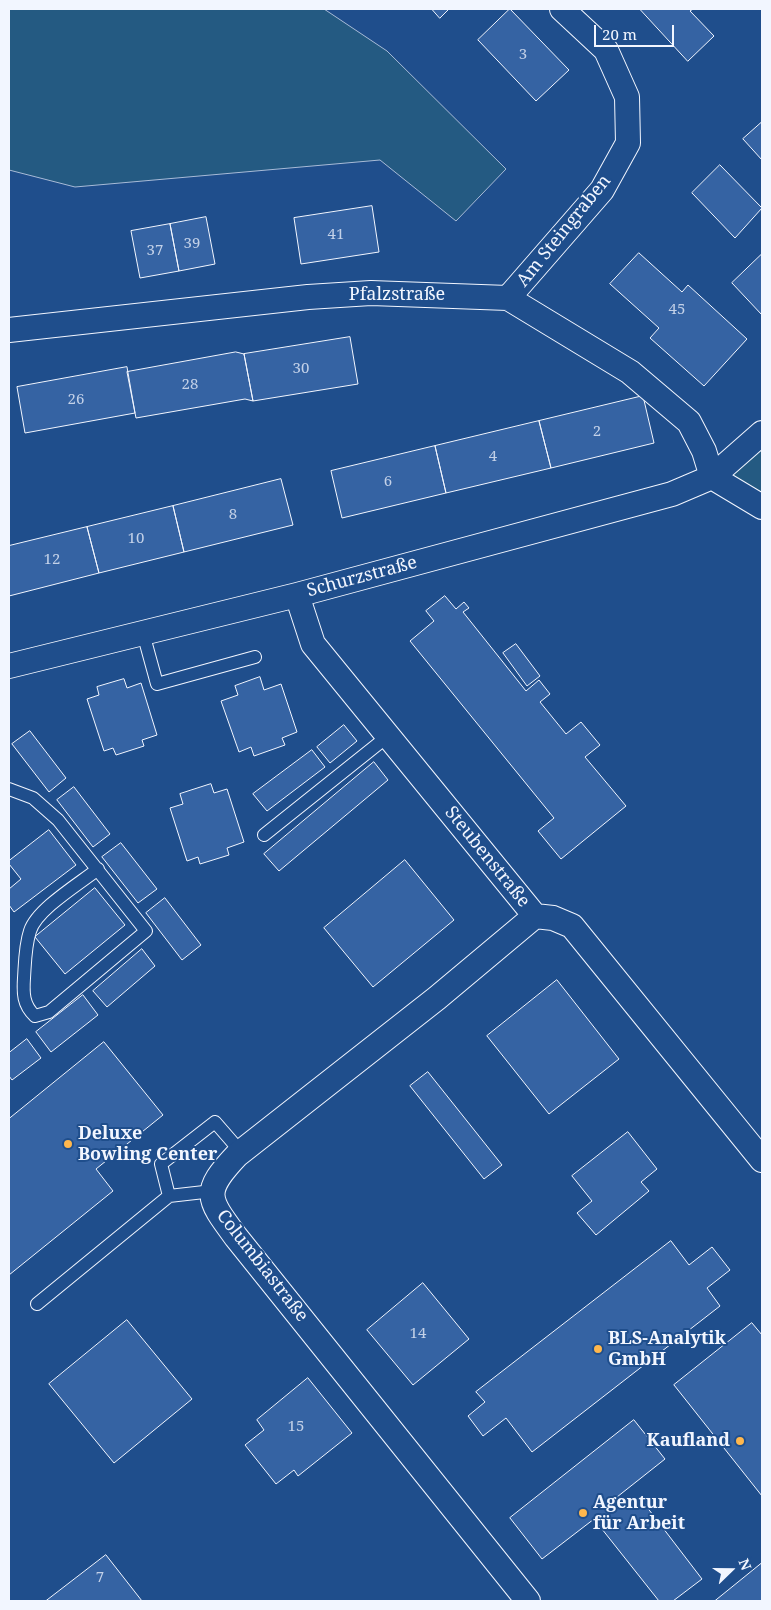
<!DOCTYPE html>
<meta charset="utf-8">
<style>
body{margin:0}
#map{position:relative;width:771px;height:1610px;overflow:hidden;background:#1f4e8c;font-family:"Noto Serif",serif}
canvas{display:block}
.frame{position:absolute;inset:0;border:10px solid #f2f6ff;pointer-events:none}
.north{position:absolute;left:706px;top:1545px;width:50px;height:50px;-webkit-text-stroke:4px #1f4e8c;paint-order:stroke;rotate:68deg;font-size:14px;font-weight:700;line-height:20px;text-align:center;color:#f2f6ff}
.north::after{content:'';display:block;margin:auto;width:18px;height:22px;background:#f2f6ff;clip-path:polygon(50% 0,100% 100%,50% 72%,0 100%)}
.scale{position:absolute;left:594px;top:25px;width:80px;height:22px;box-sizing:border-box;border:2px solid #f2f6ff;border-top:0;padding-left:6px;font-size:15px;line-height:18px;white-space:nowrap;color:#f2f6ff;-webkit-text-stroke:4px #1f4e8c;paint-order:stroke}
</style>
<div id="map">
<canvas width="771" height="1610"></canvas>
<div class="frame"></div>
<div class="north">N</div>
<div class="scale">20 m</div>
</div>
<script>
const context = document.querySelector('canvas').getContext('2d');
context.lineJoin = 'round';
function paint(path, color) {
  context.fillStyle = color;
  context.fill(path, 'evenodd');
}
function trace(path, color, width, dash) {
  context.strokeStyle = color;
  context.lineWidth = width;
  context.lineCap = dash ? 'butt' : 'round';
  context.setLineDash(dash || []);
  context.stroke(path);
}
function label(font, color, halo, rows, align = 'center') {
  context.font = font + ' "Noto Serif",serif';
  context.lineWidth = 4;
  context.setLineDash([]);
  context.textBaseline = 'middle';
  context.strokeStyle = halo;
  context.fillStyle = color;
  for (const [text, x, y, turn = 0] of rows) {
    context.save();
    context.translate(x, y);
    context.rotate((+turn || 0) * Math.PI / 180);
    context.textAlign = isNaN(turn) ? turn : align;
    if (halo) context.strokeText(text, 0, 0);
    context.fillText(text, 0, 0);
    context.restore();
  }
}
const green = new Path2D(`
 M9 9H324L387 51 506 169 456 221 380 160 75 187 9 170Z
 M762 433V507L712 477Z`);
paint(green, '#245a82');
trace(green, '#a8bbd7', 1);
const building = new Path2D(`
 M432 9H449L440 18Z
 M510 9 569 70 536 101 478 40Z
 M640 9H693L690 11 714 36 688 61Z
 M762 122V160L743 139Z
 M720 165 762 208 735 238 692 193Z
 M372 206 379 252 301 264 294 218Z
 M206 217 215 264 179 271 170 224Z
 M170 224 179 271 140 278 131 231Z
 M639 253 682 292 688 285 747 339 704 386 650 338 659 328 610 284Z
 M762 254V315L732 283Z
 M350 337 358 384 253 401 244 354Z
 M236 352 244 354 253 401 245 399 136 418 127 372Z
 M127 367 135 413 25 433 17 387Z
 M643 396 654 443 551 468 539 421Z
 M539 421 551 468 446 493 435 446Z
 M435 446 446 493 342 518 331 471Z
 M281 479 293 525 184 552 173 506Z
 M173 506 184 552 99 573 87 527Z
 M87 527 99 573 9 596V546Z
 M445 596 456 609 464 602 469 608 463 612 526 691 539 680 550 694 540 702 566 734 581 722 600 745 585 757 626 806 561 859 538 831 554 818 410 641 434 621 426 611Z
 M516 644 540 676 527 686 503 653Z
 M260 677 264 690 281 684 297 732 282 738 285 745 254 756 251 747 239 752 221 701 238 695 235 686Z
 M124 679 127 688 141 683 157 735 142 740 144 746 116 755 113 748 104 751 87 699 99 695 97 687Z
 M344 725 357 741 330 763 317 747Z
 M30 731 66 778 49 792 12 744Z
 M312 750 325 767 267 811 253 794Z
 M374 762 388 780 279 871 264 854Z
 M211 784 214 793 227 789 244 842 227 848 229 855 200 864 198 857 187 861 170 808 183 804 180 794Z
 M74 787 110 834 93 847 57 800Z
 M49 830 76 865 14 912 9 905V889L21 879 9 864V861Z
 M121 843 157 889 138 903 102 857Z
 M405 860 454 920 373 987 324 928Z
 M95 888 125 925 65 974 35 937Z
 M165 898 201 945 182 960 146 913Z
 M142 949 155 966 107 1007 93 991Z
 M557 980 619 1059 549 1114 487 1036Z
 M83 995 98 1015 51 1052 36 1032Z
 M27 1039 41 1058 12 1080 9 1076V1053Z
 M104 1042 163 1115 96 1169 113 1191 9 1275V1119Z
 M428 1072 502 1165 484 1179 410 1086Z
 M628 1132 657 1169 641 1182 649 1191 596 1235 577 1213 592 1201 572 1176Z
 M671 1241 689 1265 712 1247 730 1270 707 1288 720 1306 532 1452 506 1418 483 1436 468 1416 485 1402 476 1392Z
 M423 1283 469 1339 413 1385 367 1330Z
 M127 1320 192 1399 114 1463 49 1384Z
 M752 1323 762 1335V1496L674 1385Z
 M308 1378 352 1433 298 1476 294 1470 276 1484 245 1445 264 1430 257 1420Z
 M634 1420 665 1459 617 1497 626 1509 640 1498 702 1579 673 1601H659L594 1519 542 1559 510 1518Z
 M106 1555 142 1601H46Z
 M762 1563V1601H715Z`);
paint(building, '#3563a3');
trace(building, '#f2f6ff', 1);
const lane = new Path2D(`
 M143 633 157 684 255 657
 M9 789 33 798 58 820 146 931 49 1012 35 1016C23 1005 23 993 24 978 25 963 25 946 30 931 37 909 79 884 98 869
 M264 835 388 736
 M169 1196 161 1164 215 1122 241 1152
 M37 1304 169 1196 213 1191`);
const street = new Path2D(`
 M508 298 602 190 628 143 627 97 606 50 562 9
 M9 330 308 297 371 293 508 298 630 372 689 422 704 451 712 477
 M712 477 762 507
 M297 595 313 644 535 916 553 918 572 926 762 1160
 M9 666 297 595 672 494 712 477 762 433
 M528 1601 236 1237C207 1198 202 1192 237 1155L437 998 535 916`);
trace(lane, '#f2f6ff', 14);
trace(street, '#f2f6ff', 26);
trace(lane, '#1f4e8c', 12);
trace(street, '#1f4e8c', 24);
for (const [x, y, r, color] of [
 [68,1144,5,"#ffb74d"],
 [598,1349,5,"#ffb74d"],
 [740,1441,5,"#ffb74d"],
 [583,1513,5,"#ffb74d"]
]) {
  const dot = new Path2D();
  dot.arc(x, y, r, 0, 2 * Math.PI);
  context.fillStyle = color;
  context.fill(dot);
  trace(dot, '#1f4e8c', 2);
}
label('15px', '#c3d1e8', null, [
 ["3",523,55],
 ["41",336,235],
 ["39",192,244],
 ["37",155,251],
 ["45",677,310],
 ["30",301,369],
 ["28",190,385],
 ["26",76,400],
 ["2",597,432],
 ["4",493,457],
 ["6",388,482],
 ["8",233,515],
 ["10",136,539],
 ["12",52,560],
 ["14",418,1334],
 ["15",296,1427],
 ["7",100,1578]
]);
label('18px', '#f2f6ff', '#1f4e8c', [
 ["Am Steingraben",564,231,-51],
 ["Pfalzstraße",397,295],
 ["Schurzstraße",362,577,-15],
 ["Steubenstraße",487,857,51],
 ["Columbiastraße",262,1266,52]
]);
label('bold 18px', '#f2f6ff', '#1f4e8c', [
 ["Deluxe",78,1134],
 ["Bowling Center",78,1155],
 ["BLS-Analytik",608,1339],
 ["GmbH",608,1360],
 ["Kaufland",730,1441,"right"],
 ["Agentur",593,1503],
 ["für Arbeit",593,1524]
], 'left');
</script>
